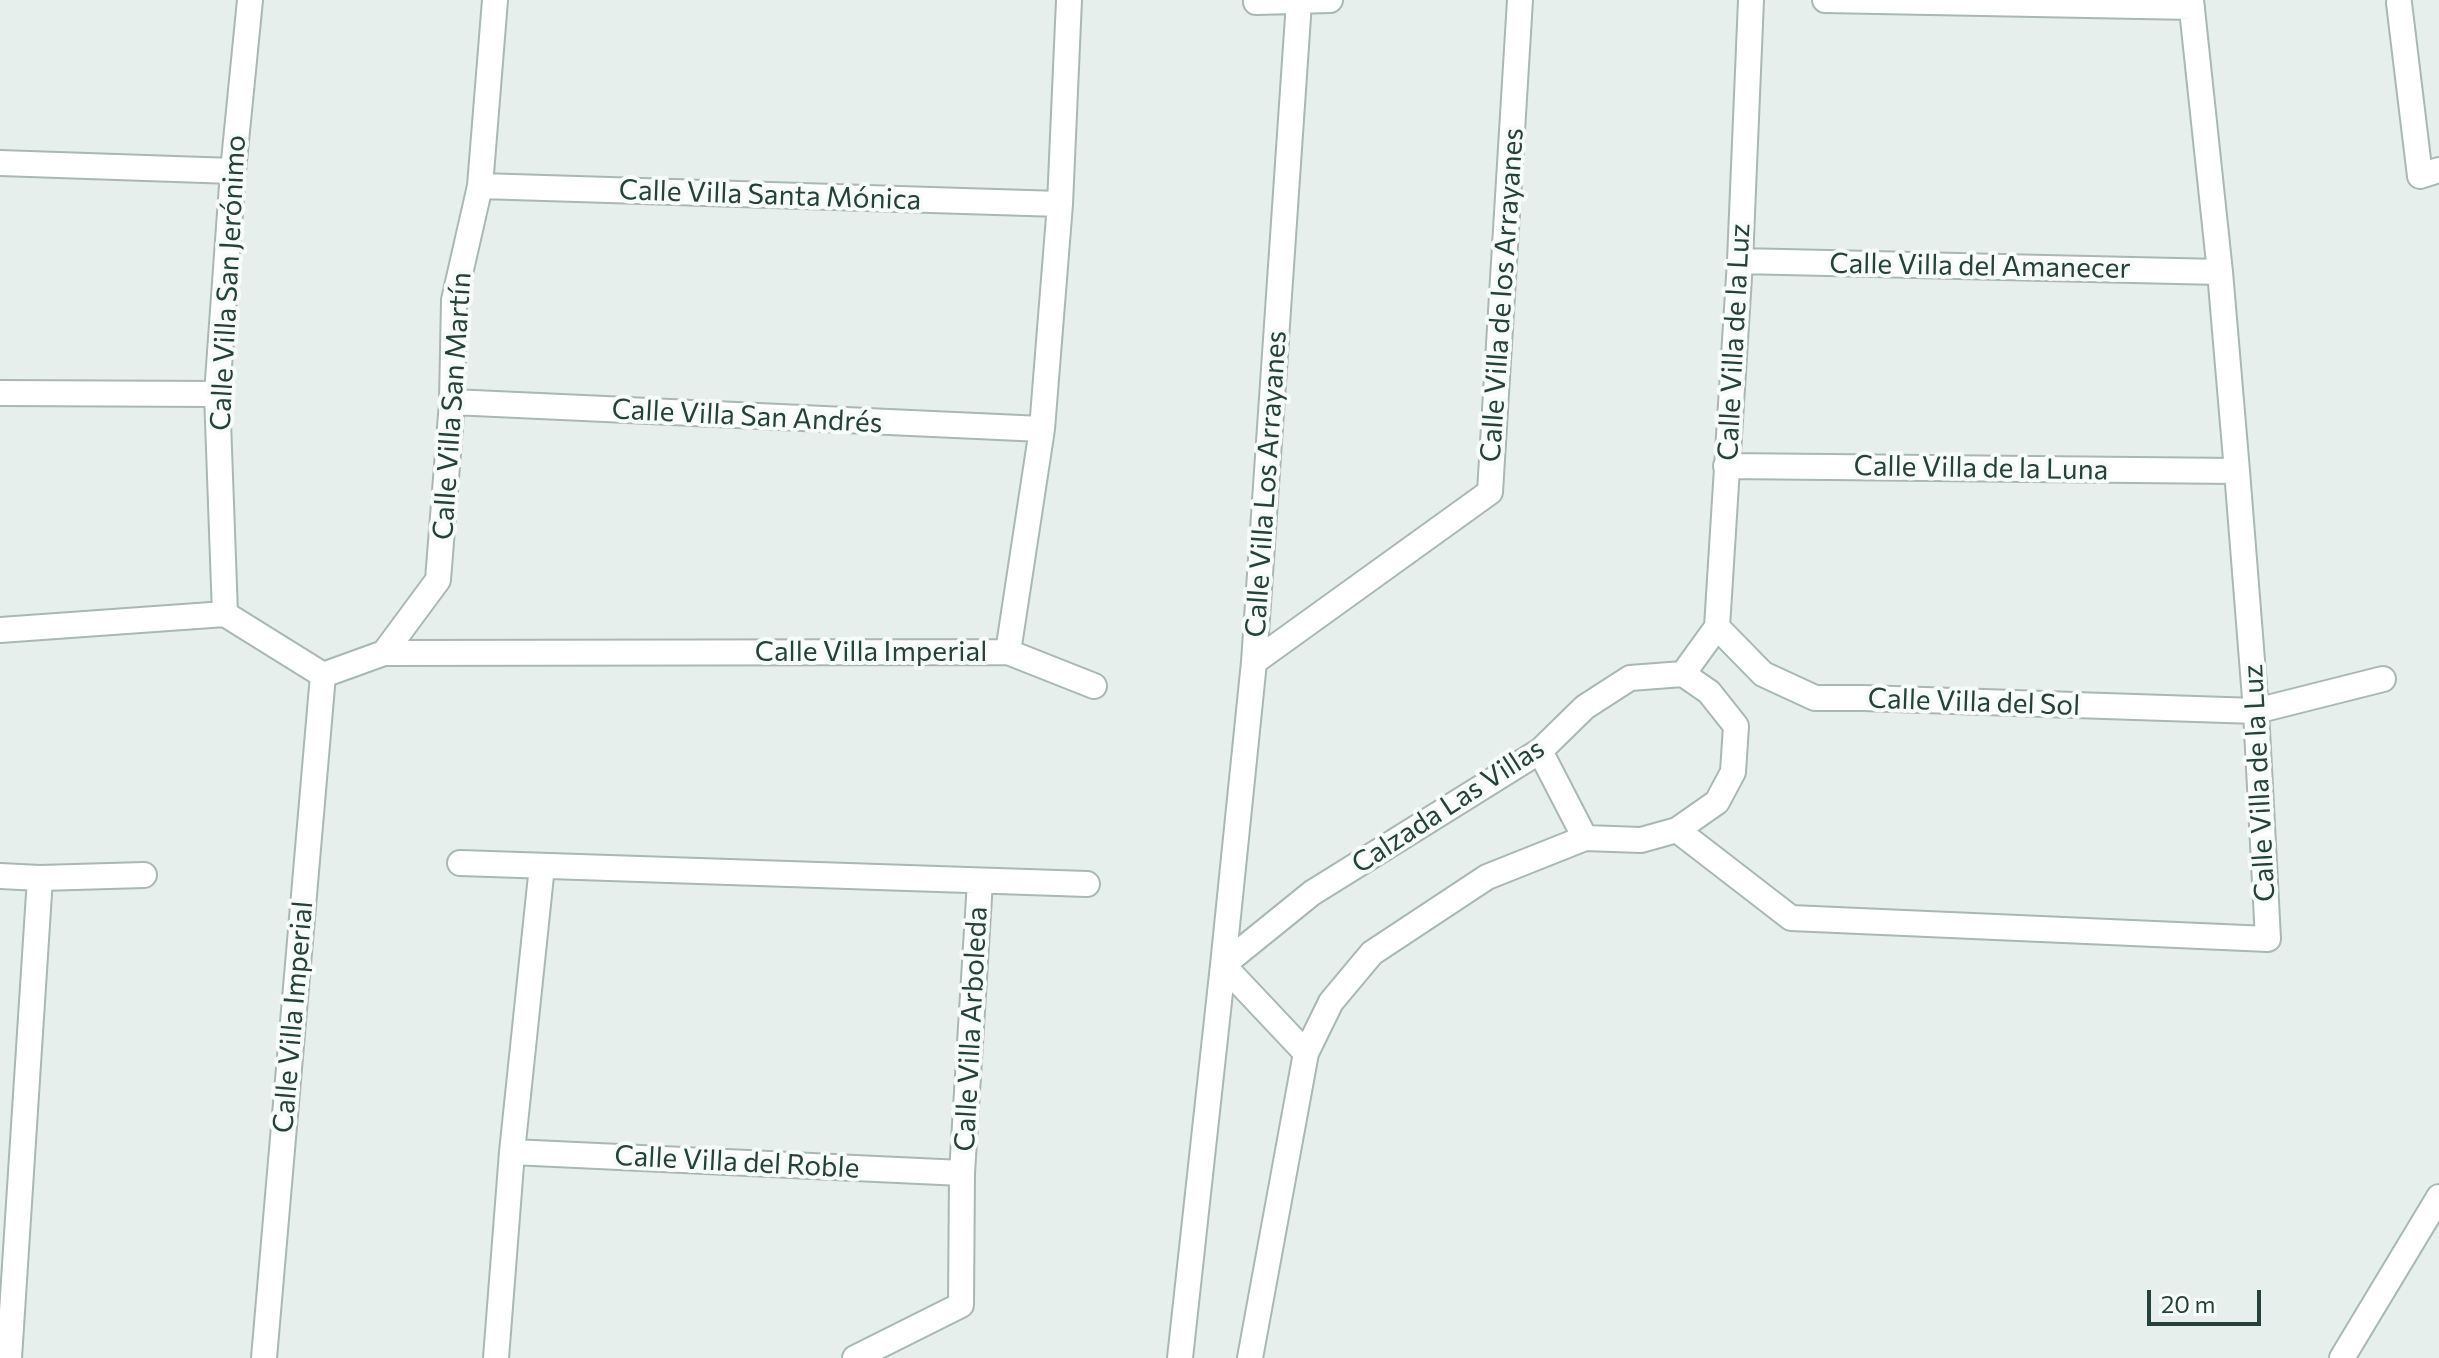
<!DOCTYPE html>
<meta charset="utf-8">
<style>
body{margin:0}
#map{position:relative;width:2439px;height:1358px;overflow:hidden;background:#e6efeb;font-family:Commissioner,sans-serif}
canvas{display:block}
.scale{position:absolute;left:2147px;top:1290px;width:114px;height:36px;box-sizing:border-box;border:4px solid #24423a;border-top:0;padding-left:10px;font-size:24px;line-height:28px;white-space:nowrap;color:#24423a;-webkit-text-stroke:6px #f7fbf9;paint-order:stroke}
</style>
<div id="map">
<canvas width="2439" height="1358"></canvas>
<div class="scale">20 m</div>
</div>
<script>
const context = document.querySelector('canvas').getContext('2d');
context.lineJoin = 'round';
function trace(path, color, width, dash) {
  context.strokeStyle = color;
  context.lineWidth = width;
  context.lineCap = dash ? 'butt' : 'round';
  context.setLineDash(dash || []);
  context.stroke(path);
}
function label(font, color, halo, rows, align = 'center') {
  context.font = font + ' Commissioner,sans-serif';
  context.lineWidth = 8;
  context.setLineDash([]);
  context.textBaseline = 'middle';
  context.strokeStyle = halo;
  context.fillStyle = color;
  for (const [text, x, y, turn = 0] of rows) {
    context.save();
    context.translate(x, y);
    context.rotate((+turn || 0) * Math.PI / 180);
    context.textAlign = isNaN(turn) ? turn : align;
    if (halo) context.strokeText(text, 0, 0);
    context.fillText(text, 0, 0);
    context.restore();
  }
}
const street = new Path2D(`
 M1825 0 2192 7
 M1256 2 1330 0
 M1299 2 1254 662 1223 965 1306 1053
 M2399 3 2420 176 2439 170
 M0 163 233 171
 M480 186 1060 204
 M1740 261 2220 272
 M0 393 217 394
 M452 402 1042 429
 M1726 466 2237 471
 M225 614 217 394 233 171 250 0
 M1717 627 1763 674 1815 698H1863L2256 711 2383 679
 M0 630 225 614 323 675 384 653 1008 652 1094 686
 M1008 652 1042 429 1060 204 1069 0
 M384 653 438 580 452 402 454 300 480 186 495 0
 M1254 662 1490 492 1520 0
 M1683 674 1717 627 1740 261 1751 0
 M1540 751 1585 838
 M1677 830 1791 918 2268 939 2256 711 2237 471 2220 272 2191 0
 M460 863 1087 884
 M0 876 40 878 144 875
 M512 1152 962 1173
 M9 1358 40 878
 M264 1358 323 675
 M496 1358 512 1152 542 866
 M855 1358 961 1305 962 1173 980 881
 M1180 1358 1223 965 1312 893 1540 751 1585 707 1630 678 1683 674 1709 692 1736 726 1733 772 1717 802 1677 830 1641 840 1585 838 1487 877 1372 953 1331 1002 1306 1053 1250 1358
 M2342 1358 2439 1197`);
trace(street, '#a8b8b2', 28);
trace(street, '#fff', 24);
label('28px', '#24423a', '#f7fbf9', [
 ["Calle Villa Santa Mónica",770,195,2],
 ["Calle Villa del Amanecer",1980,266,1],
 ["Calle Villa San Jerónimo",228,283,-87],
 ["Calle Villa de los Arrayanes",1502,295,-86],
 ["Calle Villa de la Luz",1734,342,-87],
 ["Calle Villa San Martín",452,406,-86],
 ["Calle Villa San Andrés",747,416,3],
 ["Calle Villa de la Luna",1981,468,1],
 ["Calle Villa Los Arrayanes",1266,484,-86],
 ["Calle Villa Imperial",871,652],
 ["Calle Villa del Sol",1974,702,2],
 ["Calle Villa de la Luz",2259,783,-93],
 ["Calzada Las Villas",1448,806,-33],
 ["Calle Villa Imperial",293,1017,-85],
 ["Calle Villa Arboleda",971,1029,-87],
 ["Calle Villa del Roble",737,1162,3]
]);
</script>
